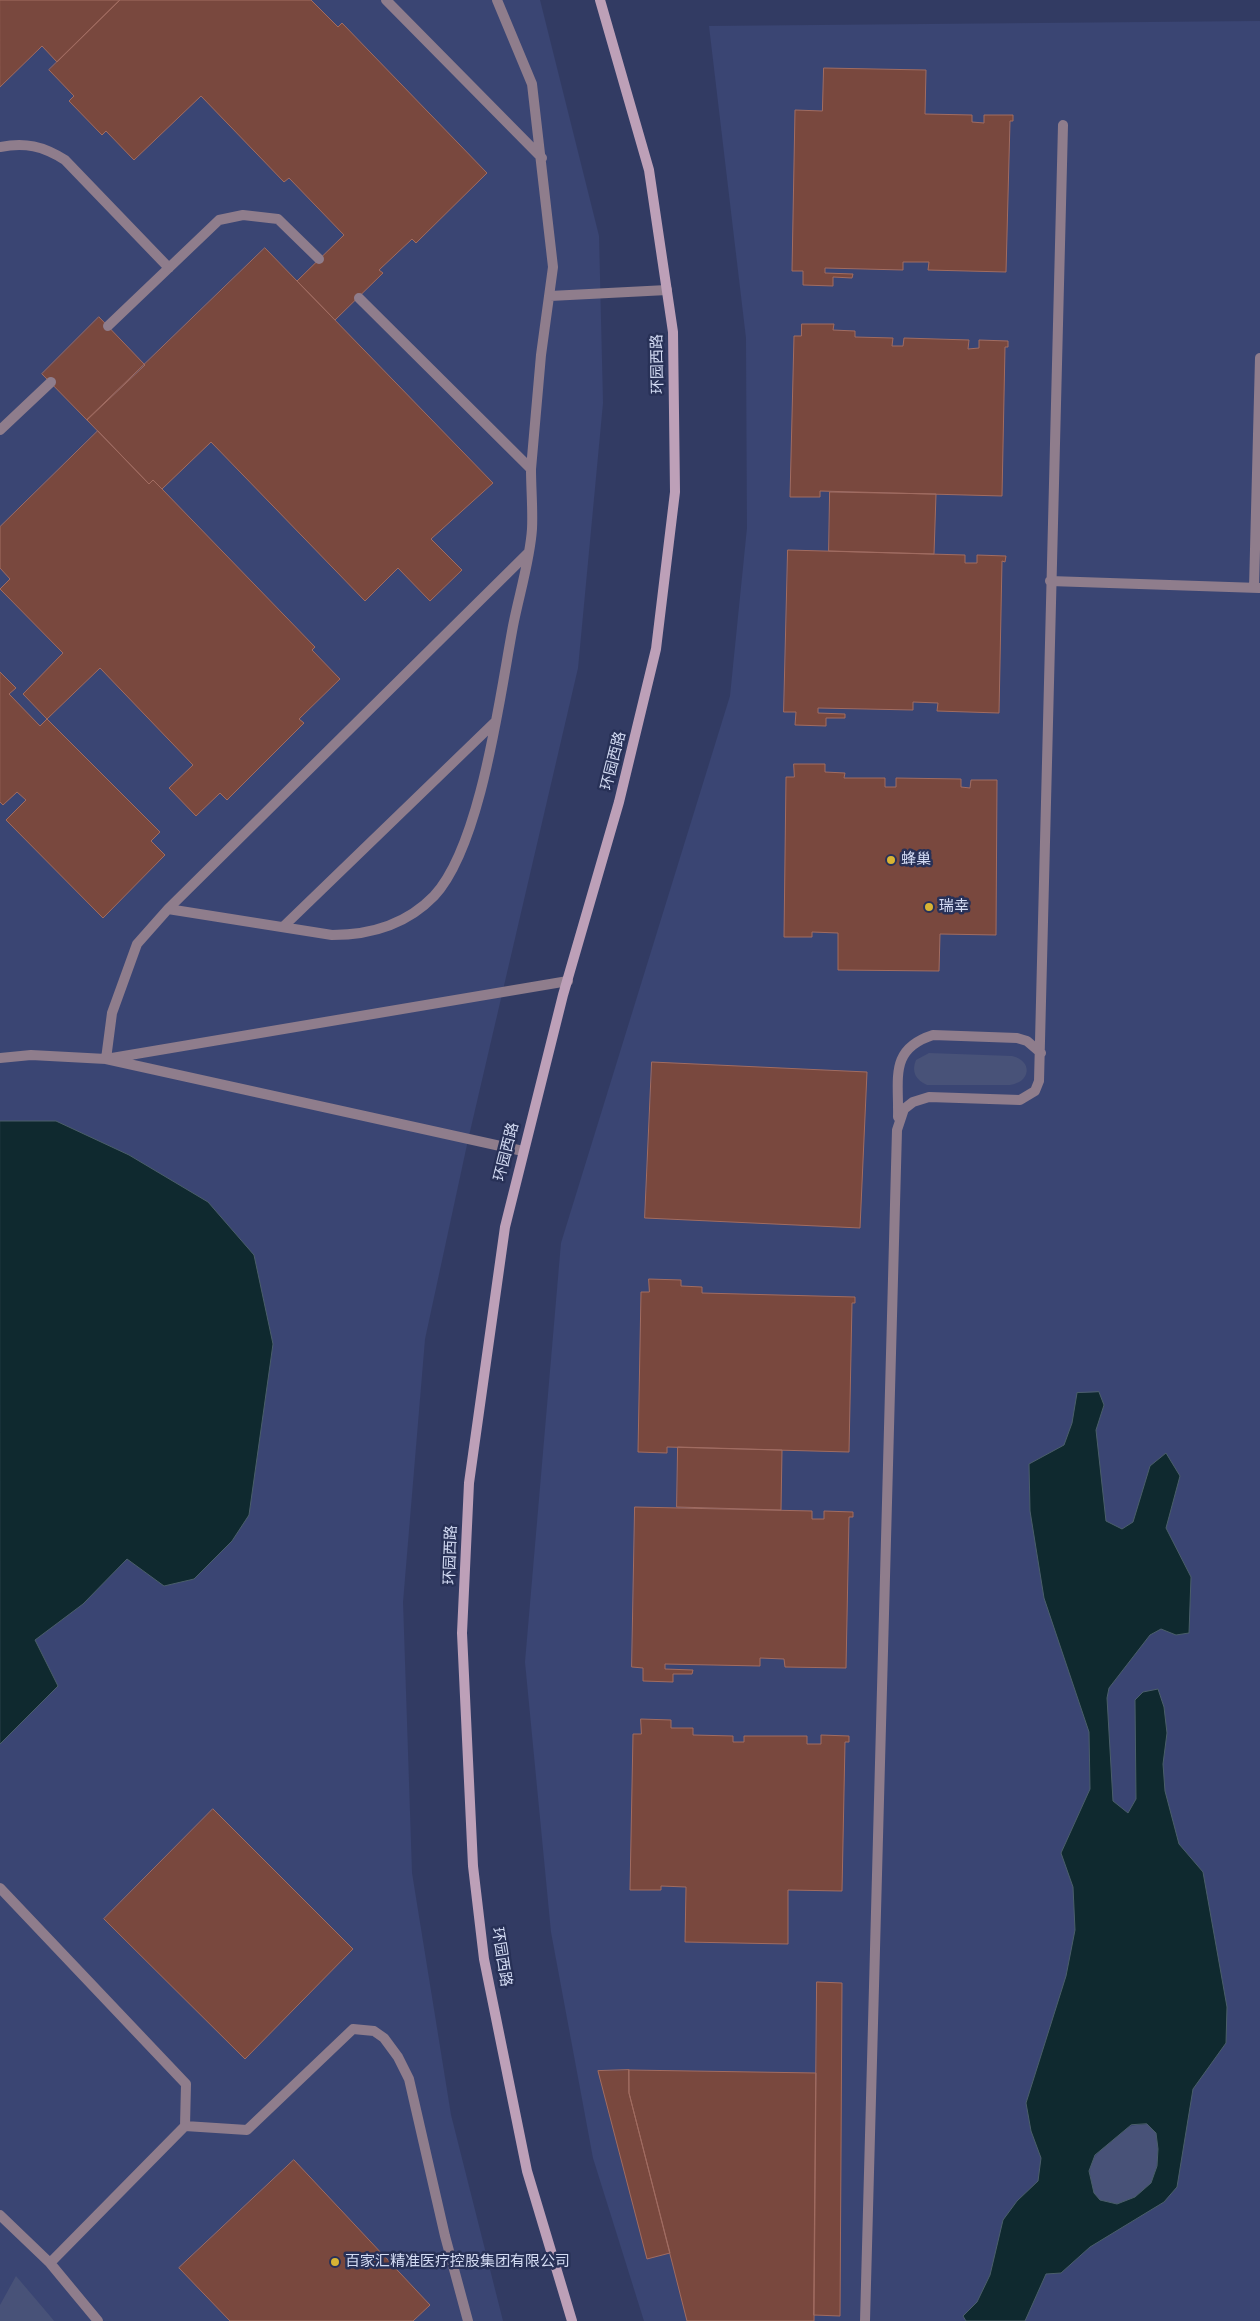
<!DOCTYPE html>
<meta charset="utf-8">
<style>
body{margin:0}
canvas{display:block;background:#323b63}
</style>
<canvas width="1260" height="2321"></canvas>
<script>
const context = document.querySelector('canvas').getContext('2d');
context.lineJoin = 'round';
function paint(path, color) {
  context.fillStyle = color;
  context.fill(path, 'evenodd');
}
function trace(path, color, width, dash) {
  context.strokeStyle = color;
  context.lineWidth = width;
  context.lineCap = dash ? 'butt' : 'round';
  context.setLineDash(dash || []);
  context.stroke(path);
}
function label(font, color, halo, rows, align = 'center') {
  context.font = font + ' "Varela Round","Noto Sans SC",sans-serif';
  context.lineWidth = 5;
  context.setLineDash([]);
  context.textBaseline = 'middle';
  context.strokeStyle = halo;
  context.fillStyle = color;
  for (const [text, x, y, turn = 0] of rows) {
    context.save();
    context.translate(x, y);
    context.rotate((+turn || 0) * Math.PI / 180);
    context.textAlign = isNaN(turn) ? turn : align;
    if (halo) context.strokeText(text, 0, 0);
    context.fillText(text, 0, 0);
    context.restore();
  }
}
paint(new Path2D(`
 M0 0H540L599 236 603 403 578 668 468 1140 425 1339 403 1602 412 1873 451 2115 503 2321H0Z
 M1260 21V2321H644L593 2158 551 1932 525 1662 561 1243 730 696 747 528 746 338 709 26Z`), '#3a4573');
paint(new Path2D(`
 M929 1053 1012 1056C1033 1061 1031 1082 1010 1085H927C916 1080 911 1072 916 1060Z
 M1147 2124C1149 2127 1153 2129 1155 2132 1161 2142 1157 2175 1150 2184 1140 2197 1115 2211 1099 2200 1093 2195 1092 2186 1091 2179 1088 2167 1093 2157 1102 2149 1118 2133 1123 2125 1147 2124Z
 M16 2276 50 2316 54 2321H0V2305Z`), '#485278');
const water = new Path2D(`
 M0 1121H56L129 1155 208 1202 254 1255 273 1344 249 1515 232 1541 194 1579 164 1586 127 1559 83 1604 35 1640 58 1686 0 1744Z
 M1099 1392 1104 1405 1096 1430 1106 1521 1122 1529 1133 1522 1150 1466 1166 1453 1180 1476 1166 1528 1191 1577 1189 1633 1176 1635 1161 1629 1150 1635 1109 1688 1107 1698 1113 1801 1128 1813 1136 1799 1135 1700 1143 1692 1158 1689 1164 1707 1167 1733 1163 1764 1165 1791 1179 1844 1203 1872 1227 2007 1226 2043 1193 2089 1177 2187 1164 2202 1090 2247 1061 2273 1046 2274 1025 2321H966L963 2316 977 2302 990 2275 1003 2220 1017 2201 1038 2181 1041 2158 1031 2131 1026 2103 1066 1976 1075 1930 1073 1887 1061 1853 1090 1789 1089 1732 1044 1598 1030 1511 1029 1464 1064 1445 1072 1423 1077 1393ZM1147 2124 1156 2133 1158 2149 1157 2166 1151 2183 1135 2197 1117 2204 1100 2200 1094 2193 1089 2171 1095 2155 1131 2125Z`);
paint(water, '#0f292f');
trace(water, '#4a5e6a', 1);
const building = new Path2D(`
 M0 0H120L57 62 42 46 0 87Z
 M120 0H311L338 27 342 23 487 173 416 243 412 239 379 270 383 273 335 320 297 281 344 235 289 178 284 182 201 96 134 160 106 131 102 135 69 101 74 96 49 70Z
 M824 68 926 70 925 114 972 115V122L984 123V115H1013V121H1010L1006 272 928 270 929 262H903V270L825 268V273L853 274 852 278 833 277V286L803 285V271H792L795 110 822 111Z
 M265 248 493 483 431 539 462 570 430 601 398 568 365 601 211 442 162 489 153 480 149 484 87 420Z
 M99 317 145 365 87 420 42 374Z
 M802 324H834L833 330 855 331V337L893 338 892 346H903L904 338 969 340 968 349 979 348V340L1008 341V347H1005L1002 496 820 491V497H790L794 336H801Z
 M98 431 149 484 153 480 162 489 315 647 312 650 340 679 299 719 304 723 227 800 220 793 196 816 169 788 193 765 100 668 47 719 23 694 63 653 0 589 10 579 0 568V527Z
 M830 492 936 494 934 554 829 551Z
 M788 550 965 555V563H977V555L1006 556 1005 562 1002 561 999 713 937 711 938 703 913 702V710L818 708V713L845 714V718H826V726L795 725 796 712H784Z
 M0 672 16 688 9 694 40 726 47 719 160 832 151 841 165 855 103 918 6 820 26 800 17 792 3 805 0 802Z
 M794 764H825V772L845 773 844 778H885V787H896V778L961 779V787L970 788 971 780H997L996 935 940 934 939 971 838 970V933L812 932V937H784L786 777H794Z
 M652 1062 867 1072 860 1228 645 1218Z
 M649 1279 681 1280V1286L702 1287V1293L855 1297V1303H852L849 1452 667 1447V1453L638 1452 641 1292H649Z
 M678 1447 782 1450 781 1510 677 1507Z
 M635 1507 812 1511V1519H824V1511L853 1512V1517H849L846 1668 785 1667 784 1659 760 1658V1666L665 1664V1669L693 1670 692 1674H673V1682L643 1681V1668L632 1667Z
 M641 1719 671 1720V1728H693V1735L733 1736V1742H744V1736H807V1744H821V1735L849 1736V1742H845L842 1891 788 1890V1944L685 1942 686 1887 661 1886V1890H630L633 1734H641Z
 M213 1809 353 1949 245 2059 104 1919Z
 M817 1982 842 1983 840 2316 814 2315Z
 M629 2070V2093L670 2253 647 2259 598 2071Z
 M629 2070 816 2073 814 2321H687L629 2093Z
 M294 2160 430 2305 413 2321H230L179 2268Z`);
paint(building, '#79483e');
trace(building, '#a16c61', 1);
trace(new Path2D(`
 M386 0 542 158
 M0 147C25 142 43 146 65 160L169 268
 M550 296 667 290
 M359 298 531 469 541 355 553 267 532 84 497 0
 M108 326 219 220 243 215 278 219 319 259
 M0 430 51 382
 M531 469C531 489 533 509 532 529 530 560 519 595 513 626 500 695 481 846 434 896 406 925 371 935 332 935L168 909 137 944 112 1013 106 1059 568 981
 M1050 581 1259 588
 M1254 588 1260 358
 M168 909 528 553
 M284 926 495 722
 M0 1058 31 1055 106 1059 523 1151
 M898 1117C899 1078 889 1049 933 1035L1017 1038 1027 1041 1041 1053
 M0 1888 186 2084 185 2126 50 2263
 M185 2126 247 2130 353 2029 374 2031 384 2038 398 2057 409 2079 445 2236 468 2321
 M0 2215 50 2263 98 2321
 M865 2321 897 1130 904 1109 913 1102 929 1097 1020 1100 1035 1091 1039 1081 1063 125`), '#8f7d8c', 10);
trace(new Path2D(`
 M572 2321 527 2171 484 1959 473 1866 462 1633 469 1483 505 1227 563 995 619 802 656 649 675 492 673 332 649 170 600 0`), '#bda0b8', 10);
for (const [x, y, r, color] of [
 [891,860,5,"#d8b434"],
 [929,907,5,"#d8b434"],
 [335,2262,5,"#d8b434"]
]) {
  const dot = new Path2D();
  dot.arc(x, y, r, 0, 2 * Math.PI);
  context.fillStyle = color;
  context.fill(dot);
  trace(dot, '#283157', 2);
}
label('15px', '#d3dbf3', '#283157', [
 ["环园西路",658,364,-91],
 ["环园西路",614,761,-76],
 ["环园西路",507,1152,-76],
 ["环园西路",451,1555,-88],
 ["环园西路",501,1957,81]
]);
label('15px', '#d3dbf3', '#283157', [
 ["蜂巢",901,860],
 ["瑞幸",939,907],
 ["百家汇精准医疗控股集团有限公司",345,2262]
], 'left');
</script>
